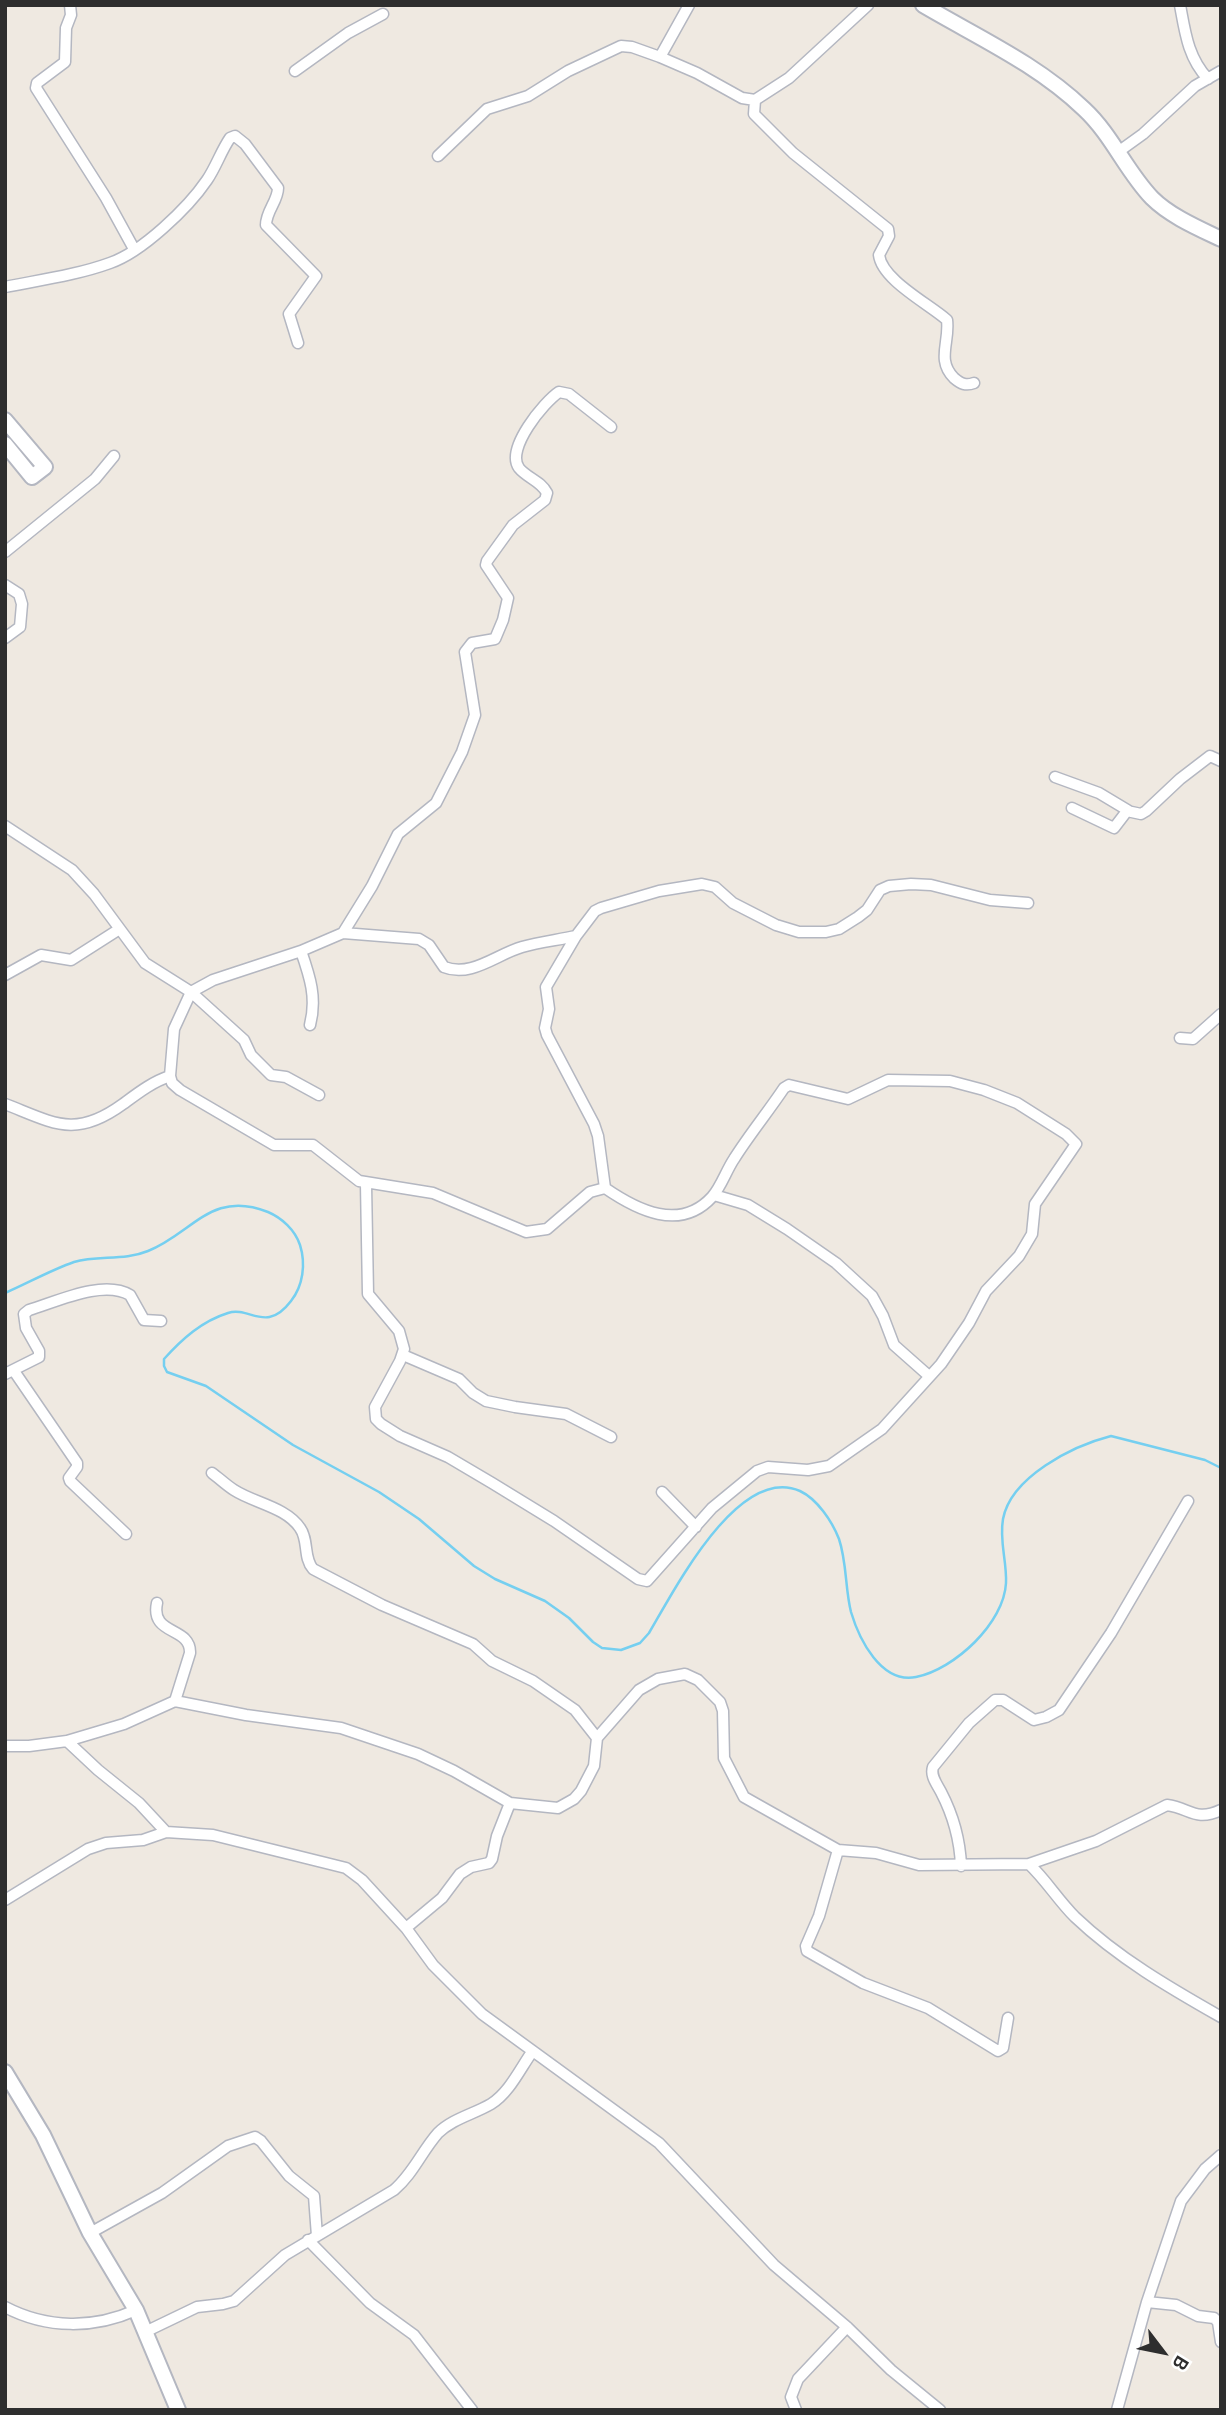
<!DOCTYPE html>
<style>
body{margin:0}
#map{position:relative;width:1226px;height:2415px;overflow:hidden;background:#efe9e1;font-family:Lato,sans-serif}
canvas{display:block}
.frame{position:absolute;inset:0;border:7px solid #2e2e2e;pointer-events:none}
.north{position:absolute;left:1128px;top:2317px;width:70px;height:70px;-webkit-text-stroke:5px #fff;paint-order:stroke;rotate:122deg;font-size:19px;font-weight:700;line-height:28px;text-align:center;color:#2e2e2e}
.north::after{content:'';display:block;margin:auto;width:24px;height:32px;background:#2e2e2e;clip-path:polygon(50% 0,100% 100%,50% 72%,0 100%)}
</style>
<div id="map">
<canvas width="1226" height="2415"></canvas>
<div class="frame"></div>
<div class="north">B</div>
</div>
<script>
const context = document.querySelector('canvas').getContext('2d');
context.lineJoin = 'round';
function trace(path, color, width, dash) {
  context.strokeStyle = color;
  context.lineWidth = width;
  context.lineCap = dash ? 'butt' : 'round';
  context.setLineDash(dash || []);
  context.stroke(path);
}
trace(new Path2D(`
 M5 1293C28 1283 51 1270 74 1262 98 1255 124 1261 148 1251 192 1234 211 1189 268 1212 282 1218 295 1230 300 1245 306 1264 303 1286 291 1301 266 1334 250 1306 228 1313 202 1321 182 1339 164 1359V1366L167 1372 206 1386 293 1445 379 1492 419 1519 474 1566 495 1579 545 1601 569 1618 593 1642 602 1648 621 1650 640 1643 649 1633C674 1591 738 1464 800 1491 817 1499 832 1521 839 1539 847 1563 845 1588 851 1612 859 1639 881 1684 916 1677 955 1669 1004 1623 1006 1583 1007 1561 999 1541 1003 1519 1011 1477 1072 1446 1111 1436L1205 1460 1221 1468`), '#75cff0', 2.5);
const street = new Path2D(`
 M70 5 71 15 66 28 65 62 37 83 36 88 106 198 134 249
 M1180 5C1185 32 1188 58 1208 79
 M660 57 689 5
 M295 71 348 33 383 14
 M755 100 754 114 793 153 888 229 889 236 879 255C882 280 929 304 947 320 950 342 936 360 954 378 961 384 966 386 974 383
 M1118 152 1143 134 1195 86 1221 71
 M438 156 487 109 528 96 568 71 621 46 632 47 660 57 697 73 742 98 755 100 789 78 868 5
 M5 287C40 280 77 275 110 263 142 252 188 208 207 180 216 167 221 151 230 138L235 136 245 144 278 188C278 201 266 211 266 225L316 276 289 314 298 343
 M5 552 95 479 114 456
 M5 585 19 594 22 604 20 627 5 638
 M1055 777 1099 793 1129 811
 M1072 808 1114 828 1127 811 1141 814 1146 811 1180 779 1210 756 1221 761
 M5 826 72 870 94 894 145 963 191 992 174 1029 170 1076 172 1083 180 1090 274 1145H313L359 1181 433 1193 526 1232 547 1229 590 1192 605 1188C637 1210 680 1232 712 1197 721 1187 726 1171 734 1159 749 1135 768 1112 784 1088L789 1085 848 1099 888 1080 950 1081 984 1090 1017 1103 1066 1134 1076 1144 1035 1204 1032 1234 1019 1256 986 1291 969 1323 941 1364 882 1429 829 1466 808 1470 768 1467 757 1471 712 1508 647 1581 638 1579 554 1521 492 1483 448 1457 400 1436 381 1424 376 1419 375 1407 400 1361 404 1349 399 1331 368 1294 366 1184
 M343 933 372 886 398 834 436 803 462 752 475 715 465 652 472 643 495 639 503 620 508 598 486 565 487 561 513 525 545 500 547 493C541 481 527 478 519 468 505 449 544 402 559 392L569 394 611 427
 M301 951C310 977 317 998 310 1025
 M5 975 41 955 71 960 118 930
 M1180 1038 1193 1039 1221 1014
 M319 1095 286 1077 271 1075 251 1055 244 1040 191 992 213 980 301 951 343 933 419 939 429 945 444 967C471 978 497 954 522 947 539 942 558 940 576 936
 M5 1104C54 1123 75 1139 123 1104 138 1093 152 1082 170 1076
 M605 1188 598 1136 594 1124 547 1035 545 1028 549 1009 546 987 576 936 595 911 601 908 659 891 702 884 715 887 733 903 776 925 799 932H826L839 929 858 917 867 910 880 890 889 886 911 884 931 885 990 900 1028 903
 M714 1195 748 1205 787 1229 836 1263 872 1296 883 1316 894 1345 929 1376
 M403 1355 459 1379 473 1393 486 1401 515 1407 566 1414 611 1437
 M14 1371 77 1463V1467L69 1478 70 1481 126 1534
 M5 1374 39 1357V1351L26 1328 24 1314 29 1310C56 1302 103 1279 130 1295L144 1320 161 1321
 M212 1473C219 1478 226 1485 234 1490 254 1503 286 1507 300 1528 309 1540 303 1558 313 1569L382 1605 473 1644 492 1661 533 1681 575 1710 597 1738
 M662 1492 696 1527
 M157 1603C150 1636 191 1626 190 1653L175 1701
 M67 1741 98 1770 139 1803 166 1832
 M5 1746H29L67 1741 124 1724 175 1701 246 1715 341 1728 418 1754 454 1771 510 1803 558 1808 574 1799 581 1791 594 1766 597 1738 639 1690 658 1679 685 1674 698 1680 720 1702 723 1711 724 1758 744 1797 838 1850 876 1853 919 1865 1029 1864 1096 1841 1167 1805C1190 1808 1195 1822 1221 1810
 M838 1850 819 1916 806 1946 807 1951 863 1983 928 2008 998 2051 1003 2048 1008 2018
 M1029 1864C1046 1880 1058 1900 1075 1917 1118 1958 1170 1988 1221 2017
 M961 1866C960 1840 953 1815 941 1792 937 1784 930 1776 933 1767L969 1723 995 1700H1003L1034 1720 1046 1717 1059 1710 1111 1633 1188 1501
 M5 1900 88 1849 106 1843 143 1840 166 1832 213 1835 346 1868 362 1880 406 1928 433 1965 482 2014 659 2143 774 2265 847 2327 891 2370 940 2410
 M406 1928 442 1898 460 1874 471 1867 489 1863 492 1859 497 1836 510 1803
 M90 2233 162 2193 228 2146 255 2137 261 2141 289 2176 314 2196 317 2236
 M308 2240 370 2303 414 2335 472 2410
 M1147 2302 1176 2305 1198 2316 1214 2318 1218 2322 1221 2342
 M5 2307C47 2329 94 2329 136 2310
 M145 2332 197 2307 223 2304 234 2301 285 2255 394 2190C413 2174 422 2151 438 2133 452 2119 474 2114 491 2104 509 2093 520 2069 532 2052
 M796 2410 791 2397 798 2379 847 2327
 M1117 2410 1147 2302 1181 2201 1205 2169 1221 2155`);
const secondary = new Path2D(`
 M923 5C979 38 1037 64 1084 109 1112 135 1126 171 1152 198 1170 216 1198 228 1221 239
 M5 420 45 467 32 477 5 444
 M5 2072 43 2135 90 2233 136 2310 178 2410`);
trace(street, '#b4b7c1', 13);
trace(secondary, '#b4b7c1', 18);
trace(street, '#fff', 10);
trace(secondary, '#fff', 14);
</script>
